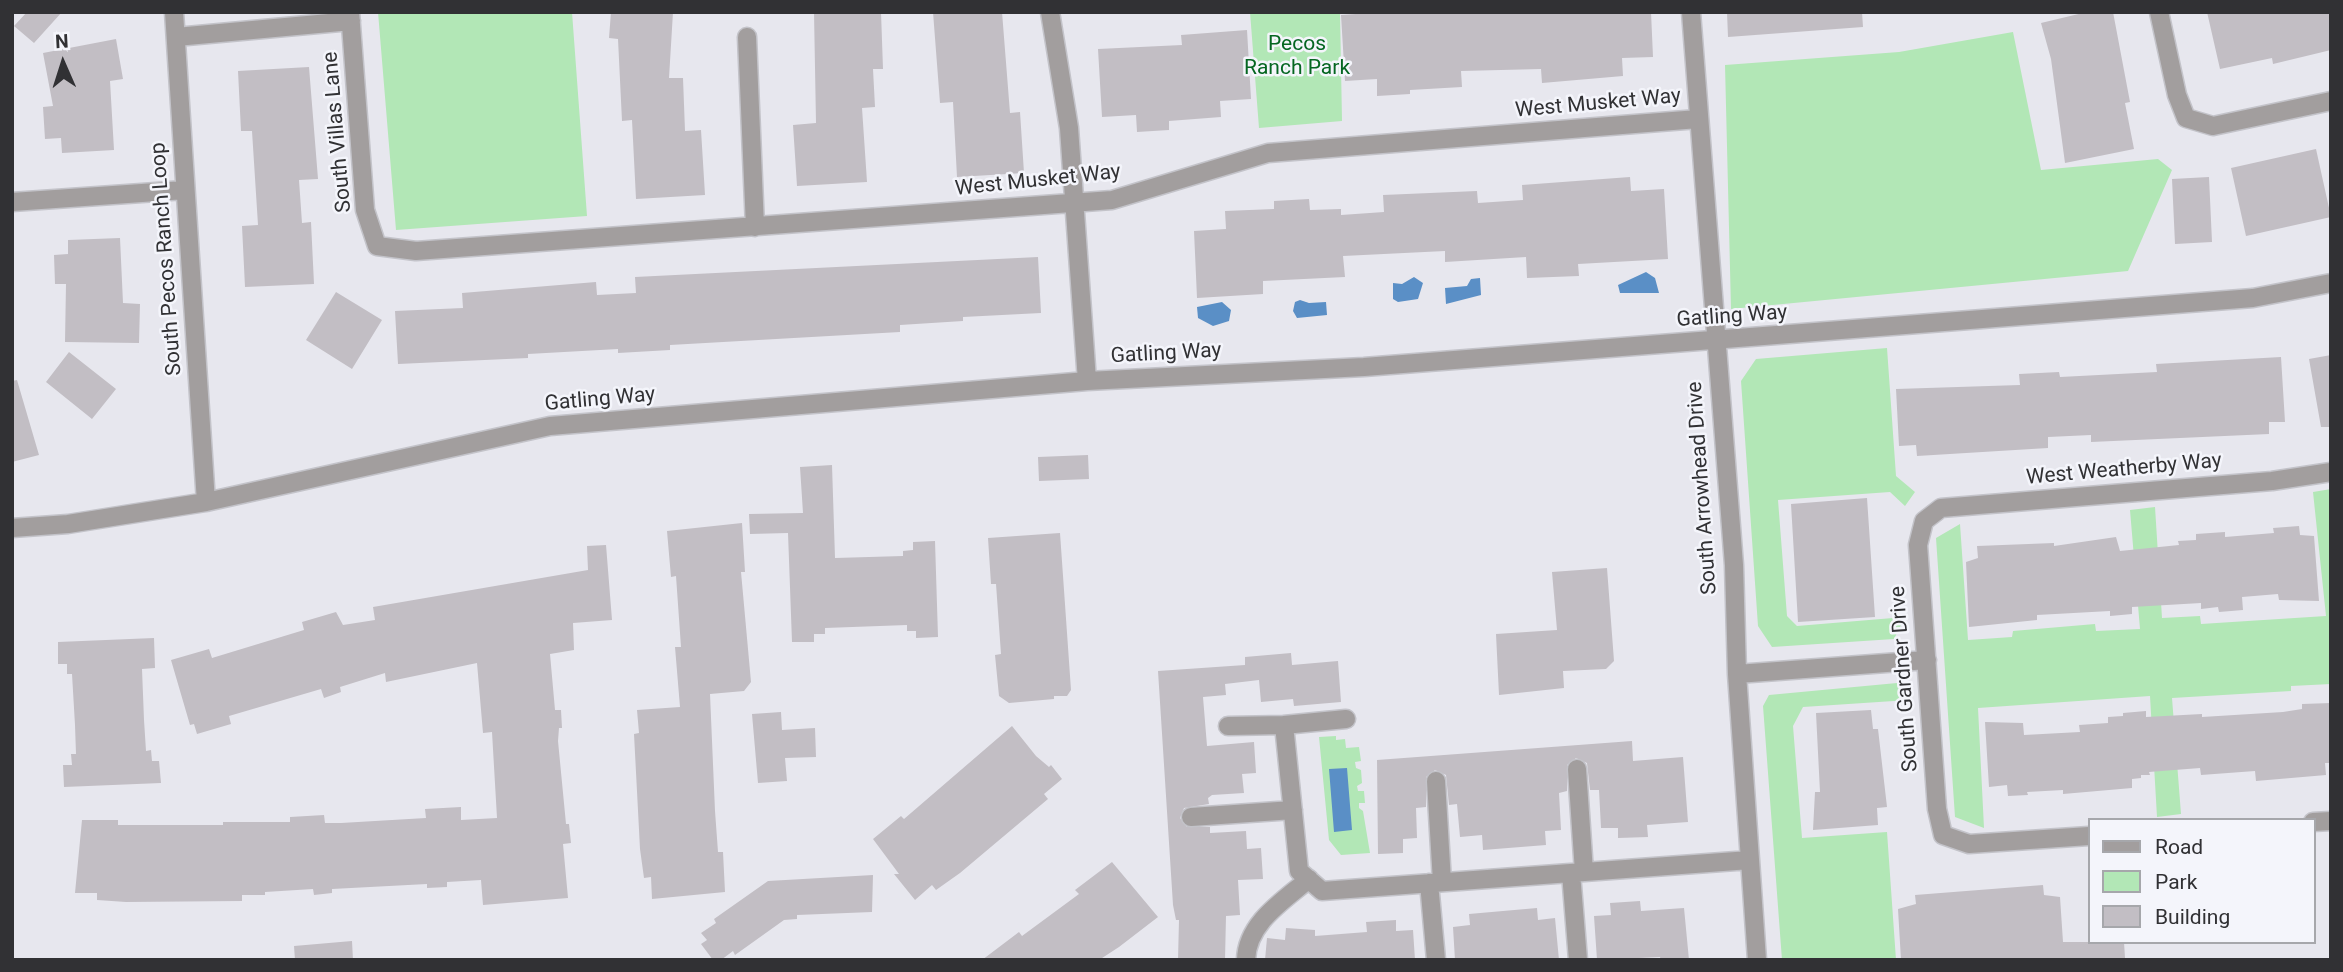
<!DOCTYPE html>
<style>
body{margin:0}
#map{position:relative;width:2343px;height:972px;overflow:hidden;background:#e7e7ee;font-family:Roboto,sans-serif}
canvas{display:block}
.frame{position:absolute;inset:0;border:14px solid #313134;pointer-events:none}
.legend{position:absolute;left:2088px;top:818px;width:228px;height:126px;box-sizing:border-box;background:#f4f5fb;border:2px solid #a6a7ab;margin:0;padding:9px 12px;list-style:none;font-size:21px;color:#313134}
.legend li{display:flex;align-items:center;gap:14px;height:35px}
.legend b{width:35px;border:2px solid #a6a7ab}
.north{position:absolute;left:28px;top:28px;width:70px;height:70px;-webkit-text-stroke:5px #f4f5fb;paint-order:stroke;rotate:357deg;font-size:19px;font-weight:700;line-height:28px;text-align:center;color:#313134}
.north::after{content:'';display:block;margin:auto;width:24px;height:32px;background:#313134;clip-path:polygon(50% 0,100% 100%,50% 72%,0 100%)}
</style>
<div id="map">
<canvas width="2343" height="972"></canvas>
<div class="frame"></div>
<ul class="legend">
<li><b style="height:9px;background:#a29e9e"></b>Road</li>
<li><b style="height:19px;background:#b2e7b6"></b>Park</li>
<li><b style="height:19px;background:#c2bec4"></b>Building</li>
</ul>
<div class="north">N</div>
</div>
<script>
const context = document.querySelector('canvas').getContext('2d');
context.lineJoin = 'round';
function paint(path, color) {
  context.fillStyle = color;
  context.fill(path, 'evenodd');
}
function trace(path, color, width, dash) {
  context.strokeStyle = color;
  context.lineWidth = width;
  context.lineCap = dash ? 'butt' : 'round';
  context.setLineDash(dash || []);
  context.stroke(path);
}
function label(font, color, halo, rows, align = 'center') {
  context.font = font + ' Roboto,sans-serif';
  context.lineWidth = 5;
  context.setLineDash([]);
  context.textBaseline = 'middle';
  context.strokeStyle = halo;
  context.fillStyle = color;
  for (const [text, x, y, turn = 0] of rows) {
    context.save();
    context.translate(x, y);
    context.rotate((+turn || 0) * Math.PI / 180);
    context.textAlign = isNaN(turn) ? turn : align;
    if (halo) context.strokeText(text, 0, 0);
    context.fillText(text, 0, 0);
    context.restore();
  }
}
paint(new Path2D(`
 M378 12H572L587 216 396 230Z
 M1250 12H1340L1342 121 1259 128Z
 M2013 32 2041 170 2158 159 2172 170 2128 271 1731 309 1725 65 1899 52Z
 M1887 348 1896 476 1915 492 1905 506 1890 492 1778 500 1787 616 1797 626 1905 617 1894 639 1772 647 1758 626 1741 381 1756 359Z
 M2331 489V684L2291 686V691L2172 698 2181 814 2157 817 2150 696 1978 708 1984 828 1955 817 1936 538 1960 524 1968 640 2012 637 2013 631 2095 624 2096 631 2140 629 2130 510 2155 507 2162 618 2200 616 2201 624 2326 616 2313 492Z
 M1897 683 1909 700 1803 707 1793 726 1802 838 1887 832 1896 960H1782L1763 706 1769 695Z
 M1336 736V740L1345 739 1346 748 1359 747 1361 761 1355 762 1356 768 1361 770 1362 783 1357 786 1358 791H1364L1365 803H1359V808L1363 811 1370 853 1341 855 1329 840 1319 737Z`), '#b2e7b6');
paint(new Path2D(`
 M1646 272 1655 278 1659 293H1620L1618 285Z
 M1414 277 1423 283 1418 299 1398 302 1393 299V283L1402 284Z
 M1480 278 1481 295 1446 304 1445 288 1467 286 1471 279Z
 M1300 300 1309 303 1326 302 1327 315 1297 318 1293 311 1295 302Z
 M1222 302 1231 310 1229 321 1213 326 1198 318 1197 307Z
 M1347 768 1352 830 1334 832 1329 769Z`), '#5a8fc6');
paint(new Path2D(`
 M27 12H62L34 43 14 26Z
 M611 12H673L669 78H683L685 131 701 130 705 195 636 199 632 120 622 121 618 39 609 38Z
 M814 12H881L883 69H873L875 107 862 108 867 182 797 186 793 125 816 123Z
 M933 12H1002L1010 113 1020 112 1024 173 957 177 953 102 940 103Z
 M1385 12H1651L1653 57 1622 58 1623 76 1542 83 1541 69 1461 71 1462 87 1410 90V94L1377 96V79L1345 81 1341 15Z
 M1727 12H1862L1863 27 1728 37Z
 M2087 12H2113L2130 102 2125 103 2134 149 2065 163 2051 59 2041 23Z
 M2207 12H2331V50L2273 64 2272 58 2220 69Z
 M1247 30 1251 99 1220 101 1221 117 1169 121V130L1137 132 1136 115 1102 117 1098 49 1182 45 1181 35Z
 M116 39 123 79 110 81 114 150 62 153 61 138 45 139 43 107 53 106 43 53Z
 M309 67 318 179 299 180 302 223 311 222 314 284 245 287 242 226 258 225 252 131H241L238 71Z
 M2316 149 2331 217 2246 236 2231 168Z
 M1630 177 1631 191 1664 189 1668 259 1578 264 1579 276 1527 278 1526 257 1445 262V251L1343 256 1345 277 1263 281V294L1197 298 1194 231 1226 229 1225 211 1274 209V201L1309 199 1310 210 1341 209V215L1384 212 1383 195 1477 191 1478 203 1523 200 1522 185Z
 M2209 177 2212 242 2175 244 2172 179Z
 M120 238 123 303 140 304 139 343 65 342 66 284H55L54 255 68 254V240Z
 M1038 257 1041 313 963 317V321L900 325V332L670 345V350L618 353V349L528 354V358L398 364 395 311 463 308 462 293 596 282 597 295 636 293 635 277Z
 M336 292 382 320 352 369 306 340Z
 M69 352 116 389 92 419 46 382Z
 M2331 355V427H2321L2309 359Z
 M2281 357 2285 422H2269V434L2091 442V435L2048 437V448L1917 456 1916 445 1899 446 1896 389 2020 385 2019 374 2059 372 2060 377 2157 372 2156 364Z
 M17 380 39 455 12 462V381Z
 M1088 455 1089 479 1039 481 1038 457Z
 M832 465 835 558 903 556V551L913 550V542L935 541 938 637 916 638V631H907V625L825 628V634H814V642H792L788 533 750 534 749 514 803 513 800 467Z
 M1867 498 1875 617 1798 622 1791 504Z
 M742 523 745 572H741L751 682 744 691 710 694 715 811 718 852H723L725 892 652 899 651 877 644 878 640 849 634 734 639 733 637 710 680 707 675 647H681L676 576 671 577 667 531Z
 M2299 526 2300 535 2314 536 2319 601 2279 600 2278 594 2242 597 2243 610 2219 612 2218 607 2201 609V603L2132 607V614L2110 616V611L2037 615V620L1969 627 1966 562 1978 558 1977 546 2054 543V546L2116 537 2120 551 2179 545 2178 541 2196 540V534L2225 532V537L2274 533 2273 528Z
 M1060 533 1071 690 1067 696H1054V699L1009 703 999 696 995 655 1001 654 996 584H991L988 538Z
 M606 545 612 620 573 623 574 650 550 654 555 710H561L562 728H559L558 741 566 824H569L571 843 563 844 568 898 483 905 481 880 447 882V887L427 888V884L332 889V893L314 895 313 889 265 892V895H242V901L126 902 97 900V893H75L82 820H118V825H223V822H290V817L324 815 325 823H341L426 818 425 809 461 807V820L497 818 492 732 483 733 477 663 386 682 385 673 340 687 341 692 324 698 321 689 229 716 231 724 197 734 194 724 190 725 171 660 209 649 212 658 304 630 302 622 336 612 343 625 375 620 373 607 588 570 587 546Z
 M1607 568 1614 661 1606 669 1563 671 1564 688 1499 695 1496 634 1557 630 1552 572Z
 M154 638 155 668 142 669 144 720 146 751 151 750 152 761H159L161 783 64 787 63 765H72L71 754H76L75 725 72 674H67V664H58V642Z
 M1291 653 1292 665 1338 661 1341 702 1294 706 1293 699 1261 702 1259 680 1225 684 1226 695 1203 697 1207 746 1254 742 1256 773 1242 774 1244 793 1212 795 1208 798 1209 804 1184 808 1180 818 1187 827H1210V833L1246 831 1247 849 1261 848 1263 879 1238 880 1240 915 1226 916 1225 960H1178L1179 920H1176L1173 905 1158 671 1245 665V657Z
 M2331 703V763H2325L2326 775 2256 781 2255 771 2201 775 2200 768 2149 772 2150 775H2141V778L2132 779V788L2063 794V790L2027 792 2028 795 2008 796 2007 785 1989 787 1985 722 2023 723 2024 735 2080 732 2079 725 2108 723V717L2123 716V713L2146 711V717L2202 714V717L2283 712 2302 709V704Z
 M1871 710 1873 729H1878L1887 807 1877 808 1878 825 1813 830 1815 792H1820L1816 713Z
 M781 712 782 730 815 728 816 757 785 758 787 781 758 783 752 714Z
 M1012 726 1036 756 1049 767 1051 765 1062 779 1044 794 1048 799 960 873 936 890 932 885 915 900 894 874H899L873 839 901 816 904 819Z
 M1632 741 1633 761 1683 757 1688 822 1647 825 1648 837 1618 838V828H1601L1599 790H1590L1587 763 1576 758 1567 765V791L1559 793 1561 830 1545 831 1546 845 1483 850 1482 835 1460 837 1457 804 1449 805 1446 775 1435 770 1426 777V807L1416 808 1417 838 1403 839V853L1378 854 1377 760Z
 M1112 862 1158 917 1119 947 1099 960H982L1019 932 1022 936 1079 894 1075 890Z
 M873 875 872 912 797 915V919L784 920 735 955 733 951 721 960H713L701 944 707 940 701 933 716 923 714 919 768 881Z
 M2043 885 2044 895 2060 897 2063 942H2124L2125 958 1901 960 1898 909 1916 904 1915 895Z
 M1640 901 1641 911 1684 908 1689 960H1661L1660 957 1597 960 1594 916 1611 915 1610 903Z
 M1537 908 1538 920 1555 918 1559 960H1455L1453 927 1470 925 1469 914Z
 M1396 920V931L1413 930 1415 960H1265L1267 938 1285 940 1286 928 1315 930V936L1367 932 1366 922Z
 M352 941 353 960H295L294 946Z`), '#c2bec4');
const minor = new Path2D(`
 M174 12 206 502
 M350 12 365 210 377 246 416 251 1112 200 1268 153 1698 119
 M1050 12 1069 128 1087 381
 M1691 12 1734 565 1737 674 1757 960
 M2159 12 2177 95 2186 118 2213 126 2331 101
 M176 37 351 21
 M747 37 755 227
 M12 202 185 190
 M12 528 68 524 206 502 550 426 1087 381 1364 367 2253 298 2331 283
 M1737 674 1927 660
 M1284 725 1346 719
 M1228 726 1284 725 1299 871 1322 891 1750 860
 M1577 769 1584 872
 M1436 781 1442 882
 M1191 817 1293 810
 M2313 822 2331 821
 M2089 836 1969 844 1943 835 1937 809 1918 545 1924 521 1941 508 2272 481 2331 472
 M1571 873 1578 960
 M1429 883 1436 960
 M1246 960C1247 923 1283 901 1309 879`);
trace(minor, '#c3c3c9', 21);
trace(minor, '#a29e9e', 18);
label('21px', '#056621', '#f4f5fb', [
 ["Pecos",1297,45],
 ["Ranch Park",1297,69]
]);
label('21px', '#313134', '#f4f5fb', [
 ["West Musket Way",1598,104,-5],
 ["South Villas Lane",338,132,-95],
 ["West Musket Way",1038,181,-6],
 ["South Pecos Ranch Loop",167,259,-94],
 ["Gatling Way",1732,317,-4],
 ["Gatling Way",1166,354,-3],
 ["Gatling Way",600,400,-5],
 ["West Weatherby Way",2124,470,-5],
 ["South Arrowhead Drive",1703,488,-94],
 ["South Gardner Drive",1905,679,-94]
]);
</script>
